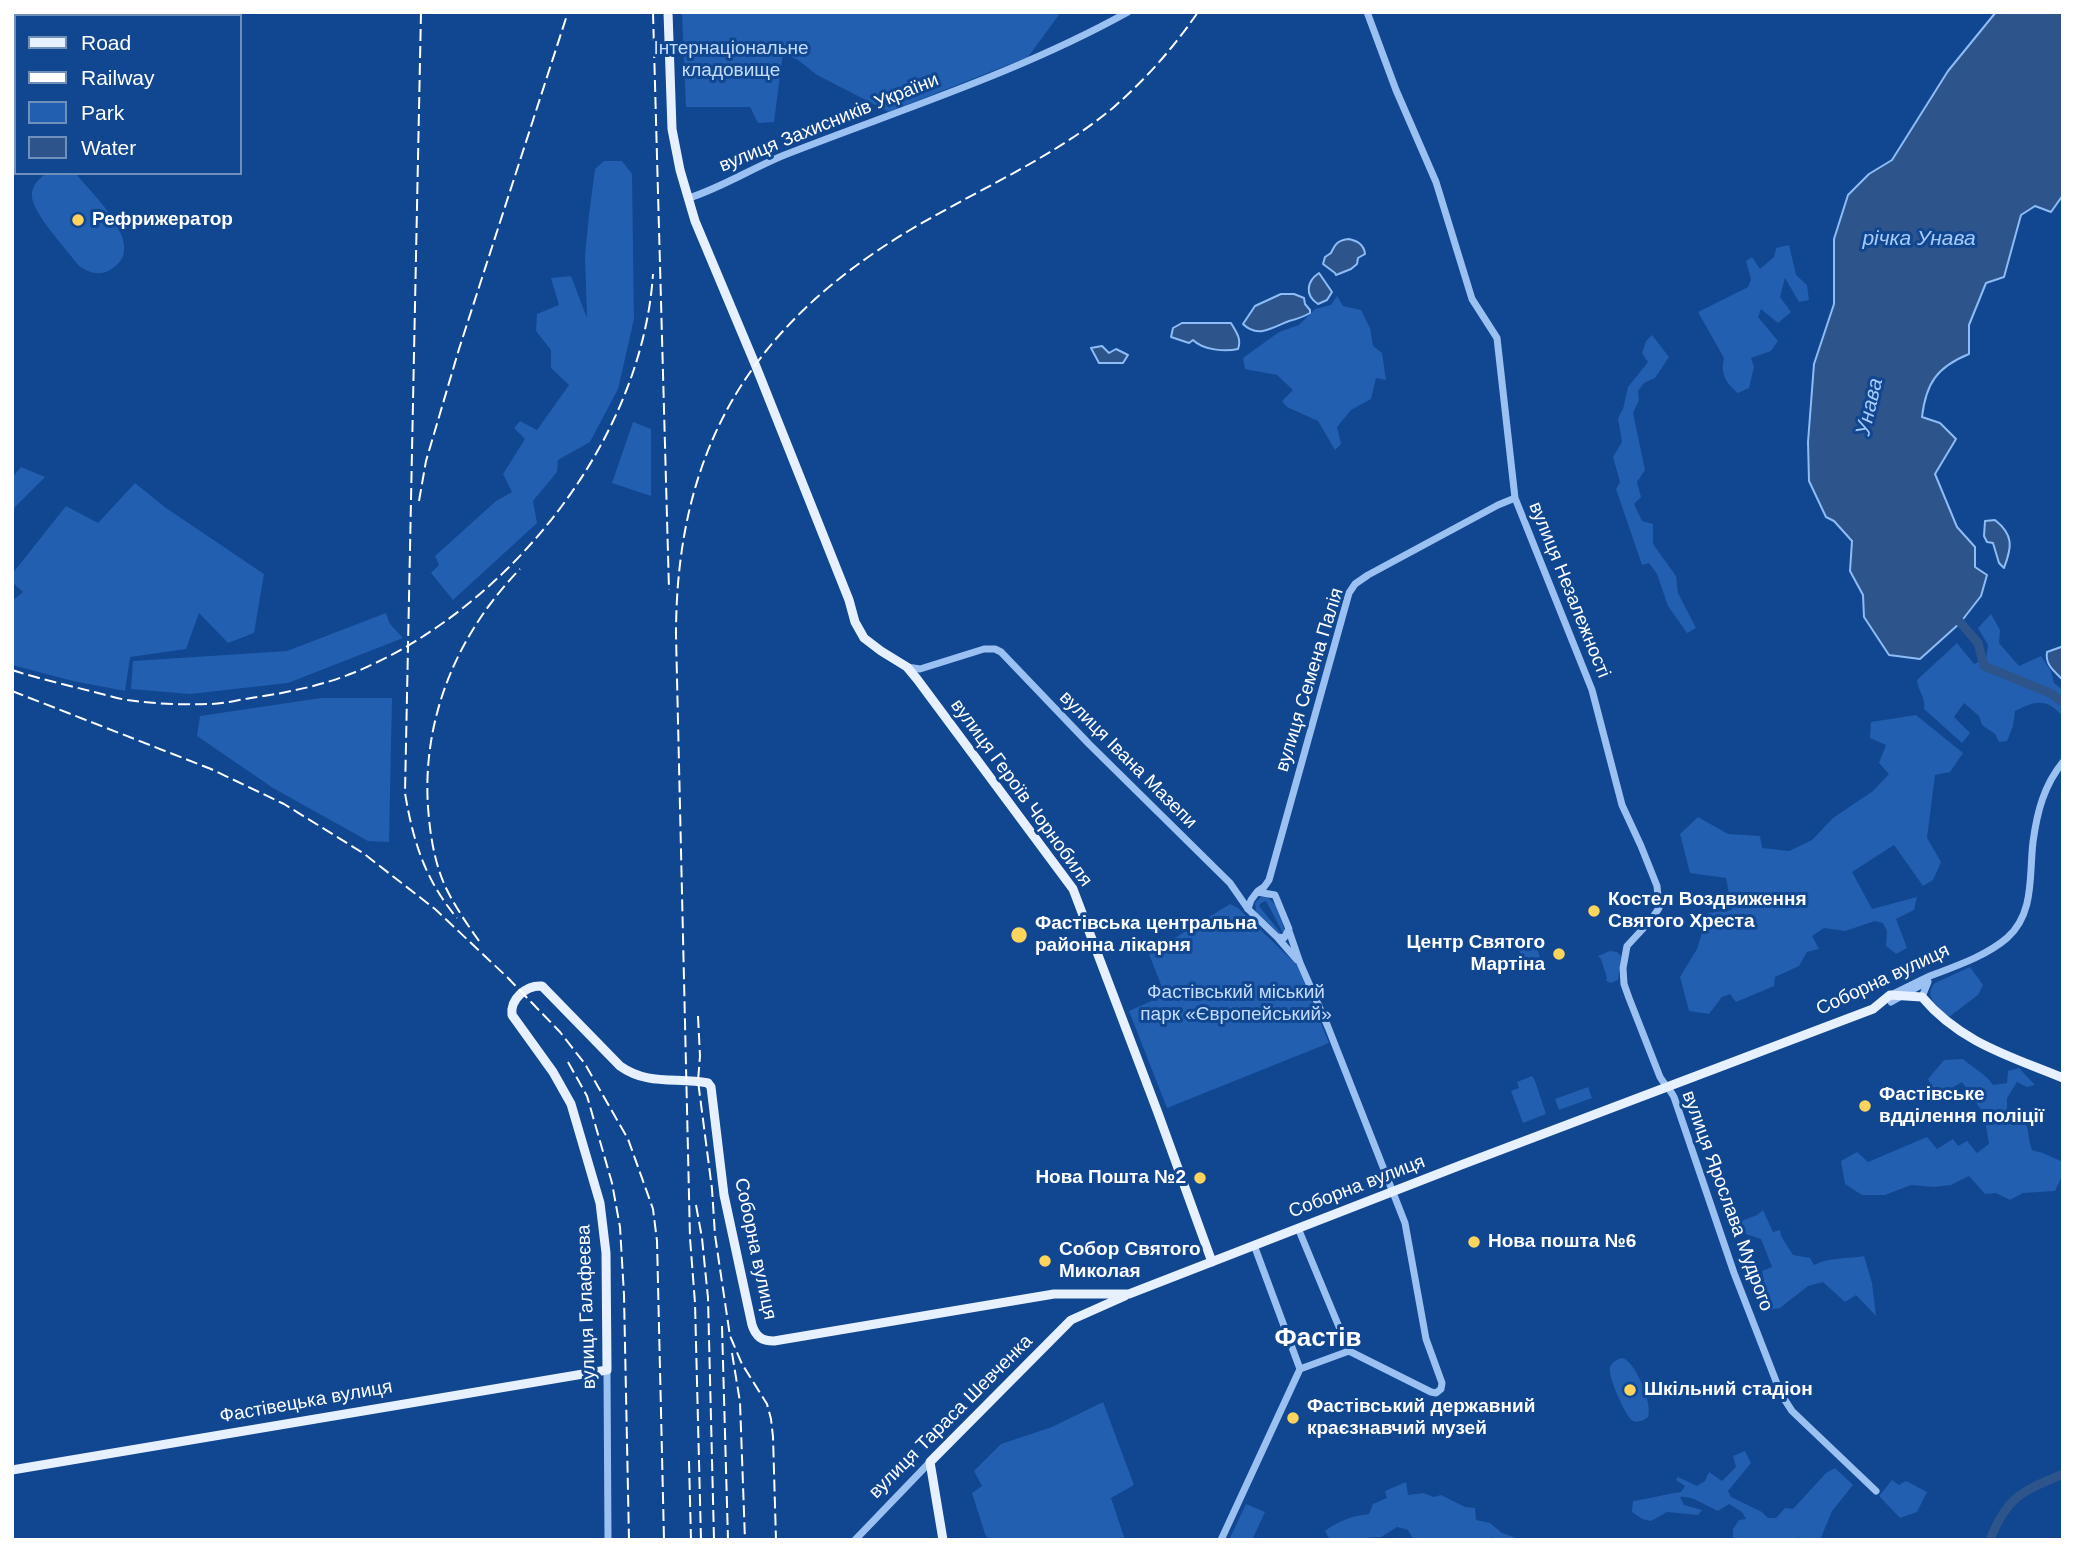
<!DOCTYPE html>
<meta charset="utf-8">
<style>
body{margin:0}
#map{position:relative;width:2075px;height:1552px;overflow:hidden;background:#114690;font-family:Arial,sans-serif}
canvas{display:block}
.frame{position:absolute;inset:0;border:14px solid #fff;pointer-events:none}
.legend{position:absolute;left:14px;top:14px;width:228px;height:161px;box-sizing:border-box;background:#114690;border:2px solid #7090bc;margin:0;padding:9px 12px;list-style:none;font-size:21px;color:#fff}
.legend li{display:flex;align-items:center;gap:14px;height:35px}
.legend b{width:35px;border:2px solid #7090bc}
</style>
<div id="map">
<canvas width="2075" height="1552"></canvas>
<div class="frame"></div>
<ul class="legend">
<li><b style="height:9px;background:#e7f0ff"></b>Road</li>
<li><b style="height:9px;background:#fff"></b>Railway</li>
<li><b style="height:19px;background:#225fb0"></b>Park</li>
<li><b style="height:19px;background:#2d548b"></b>Water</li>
</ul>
</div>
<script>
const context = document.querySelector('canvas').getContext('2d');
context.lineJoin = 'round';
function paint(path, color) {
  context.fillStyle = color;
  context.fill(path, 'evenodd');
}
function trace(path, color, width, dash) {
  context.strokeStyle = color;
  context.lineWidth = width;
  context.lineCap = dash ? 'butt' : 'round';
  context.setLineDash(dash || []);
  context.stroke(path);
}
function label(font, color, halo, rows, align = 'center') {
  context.font = font + ' Arial,sans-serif';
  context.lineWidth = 6;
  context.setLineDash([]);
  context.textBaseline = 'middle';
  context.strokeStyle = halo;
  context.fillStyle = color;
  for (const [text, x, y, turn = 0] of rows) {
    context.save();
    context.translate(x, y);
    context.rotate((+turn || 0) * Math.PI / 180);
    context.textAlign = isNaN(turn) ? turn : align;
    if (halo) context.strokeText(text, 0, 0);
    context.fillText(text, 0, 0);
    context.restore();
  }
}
paint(new Path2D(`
 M682 12H1061L1028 57 889 112 817 75 798 60 783 53 774 122 758 123 750 107H686Z
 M604 161H622L632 174 634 319 618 389 590 442 558 460 557 472 533 501 537 523 453 600 431 573 439 565 435 556 496 501 512 492 503 474 525 439 514 428 520 421 537 430 569 385 551 368V350L536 331 537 314 559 305 551 278 571 276 587 318 585 255 589 215 595 169Z
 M47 173 77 175C93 195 151 248 110 270 100 276 89 273 79 266 68 251 32 213 32 196 31 186 39 178 47 173Z
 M1789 245 1796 275 1807 285 1809 300 1799 302 1785 278 1780 297 1791 312 1778 323 1761 309 1758 317 1778 341 1771 351 1751 358 1754 367 1749 388 1738 393C1726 383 1720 374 1724 358L1698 312 1748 287 1751 279 1746 261 1752 257 1760 269 1774 257 1776 248Z
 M1337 296 1343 306 1361 310 1370 328 1373 346 1382 353 1386 380 1376 378 1371 399 1351 410 1337 427 1341 444 1335 450 1318 421 1287 407 1282 401 1293 390 1277 375 1245 369 1243 358 1279 332 1299 325 1315 309 1331 305Z
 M1652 335 1669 357 1655 378 1644 383 1638 391 1639 400 1633 413 1645 470 1637 482 1641 497 1634 504 1642 521 1653 524V544L1676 576 1678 593 1696 628 1687 633 1668 606 1657 574 1649 563 1642 565 1616 489 1620 482 1613 457 1622 442 1618 418 1623 409 1628 387 1648 362 1642 353 1646 341Z
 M633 422 651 429V496L612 483Z
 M21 467 45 477 12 510V478Z
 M135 483 166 508 264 574 254 633 228 643 199 613 186 649 130 657 125 691 73 681 12 665V601L23 592 12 582V574L66 506 98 523Z
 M386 613 390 624 403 638 288 683 190 694 131 689 133 661 287 651Z
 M1991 614 2000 630 1999 643 2019 666 2041 656 2051 671 2054 683 2063 690V717C2047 697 2035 701 2015 711L2013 726 2007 741 1999 742 1995 734 1982 725 1979 716 1964 703 1954 717 1970 733 1962 743 1924 709C1926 698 1918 691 1917 680L1957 643 1974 664 1986 659 1988 645 1978 628Z
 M321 698H392L389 842 368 841 273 788 197 736 200 716Z
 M1916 715 1963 753 1950 772 1935 775 1927 838 1941 862 1933 880 1923 886 1894 845 1852 872 1872 909 1917 897 1914 910 1896 919 1907 948 1896 954 1886 946 1887 931 1883 923 1875 921 1845 931 1824 928 1812 936 1819 949 1807 952 1799 966 1775 977 1774 986 1736 1002 1730 994 1722 997 1709 1014 1689 1011 1680 977 1697 949 1708 913 1732 910 1726 878 1690 873 1680 834 1698 817 1728 834 1760 836 1762 848 1789 851 1812 840 1833 818 1873 791 1889 774 1879 763 1886 745 1870 738 1871 722Z
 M1261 897H1268L1276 906 1285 931 1284 935 1266 901 1261 903 1259 906 1283 936H1281L1256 912 1255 903Z
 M1230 904 1238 908 1297 965 1329 1043 1167 1108 1129 1011 1165 995 1149 954Z
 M1533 938 1543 965 1527 971 1517 944Z
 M1610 951 1617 952 1621 956 1618 980 1611 983 1606 981 1607 978 1601 959 1598 956Z
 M1970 967 1983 985 1978 995 1949 1017C1939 1008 1922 997 1935 983Z
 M1963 1059C1974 1069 1985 1073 1993 1085L2007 1083 2008 1071 2019 1068 2035 1085 2027 1087 2017 1082 2007 1098V1112H2020C2030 1123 2027 1137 2032 1150L2043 1153 2063 1162V1174L2055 1191 2023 1193 2010 1200 1996 1193 1985 1194 1969 1176 1951 1185 1934 1187 1911 1185 1885 1195H1862L1845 1184 1841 1161 1857 1152 1868 1162 1927 1137 1937 1149 1953 1139 1958 1146 1967 1141 1977 1153 1989 1144 1984 1114 1962 1082 1945 1092 1934 1090 1928 1079 1944 1060Z
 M1532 1076 1535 1081 1546 1114 1523 1123 1511 1091 1519 1088 1517 1082Z
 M1588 1087 1592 1098 1559 1110 1555 1099Z
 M1763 1210 1773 1232 1780 1230 1781 1236 1793 1255 1810 1258 1814 1265C1828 1257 1848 1259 1864 1256L1872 1283 1876 1316 1856 1295 1845 1302 1823 1282 1808 1286 1780 1308 1768 1310 1765 1301 1768 1300 1762 1271 1772 1267 1761 1239 1746 1234 1739 1222 1757 1215Z
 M1623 1358C1636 1363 1653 1404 1648 1417 1644 1420 1639 1423 1633 1421 1626 1418 1607 1375 1610 1367 1613 1361 1617 1359 1623 1358Z
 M1103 1402 1134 1485 1111 1498 1125 1540H989L985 1534 972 1493 982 1486 974 1471 1001 1444 1052 1427Z
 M1745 1451 1751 1463 1728 1491 1731 1497 1762 1512 1768 1518H1776L1785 1508 1793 1509 1826 1473 1835 1468 1853 1485 1832 1511 1820 1540H1802L1798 1537 1795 1540H1733V1529L1739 1520 1746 1519 1742 1512 1729 1504 1718 1511C1706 1506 1692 1495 1680 1497L1684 1505 1702 1510 1698 1515 1667 1512 1651 1521 1642 1519 1632 1512 1633 1501C1650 1499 1664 1494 1681 1492L1685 1486 1676 1480 1678 1477 1697 1486 1705 1481 1709 1472 1722 1481 1736 1467 1733 1456Z
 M1892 1480 1899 1485 1906 1481 1927 1492 1917 1512 1900 1518 1879 1496Z
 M1406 1482 1408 1495 1423 1493 1434 1497 1441 1495 1465 1507 1475 1508 1476 1520 1490 1523 1502 1533 1522 1540H1497L1491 1537 1490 1540H1414L1408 1530 1397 1527 1381 1537 1330 1540 1325 1531C1338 1521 1352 1516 1369 1514L1373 1504 1387 1498 1385 1491Z
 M1246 1504 1265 1512 1252 1540H1229Z`), '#225fb0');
const water = new Path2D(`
 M1996 12H2063V195L2051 212 2035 206 2021 215 2004 277 1986 283 1969 325V354C1937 367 1926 383 1922 417L1940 423 1956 439 1935 474 1957 527 1975 547V567L1987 575 1981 596 1960 623 1920 659 1889 655 1864 617 1863 595 1850 571 1852 541 1834 521 1826 517 1809 481 1808 442 1814 364 1834 304V239L1848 195 1869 174 1892 160 1948 71Z
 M1349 239C1357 241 1364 244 1365 254L1358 258 1357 264 1351 269 1336 275 1335 273 1323 264 1325 257 1331 253C1335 244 1338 240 1349 239Z
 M1319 273 1332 292 1327 300 1318 304C1304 295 1307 281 1319 273Z
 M1281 294H1294L1304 298 1305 304 1310 310V313C1303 317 1297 319 1289 321 1273 327 1258 339 1243 324L1255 306Z
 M1182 323H1231C1236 332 1242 339 1238 349 1225 352 1203 350 1193 340L1189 343 1171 337 1173 328Z
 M1102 346 1109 353 1116 349 1128 355 1123 363H1099L1091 348Z
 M1995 520C2014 535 2012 547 2004 568L1999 563 1993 543 1987 542 1984 536 1985 521Z
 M2061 647 2063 648V680C2054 671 2045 665 2047 652Z`);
paint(water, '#2d548b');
trace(water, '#8dbcf6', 2);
trace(new Path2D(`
 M1953 614 1978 643 1984 666 2050 693 2063 702
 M1990 1540C2007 1496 2023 1491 2063 1474`), '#2d548b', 9);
trace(new Path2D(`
 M1367 12 1396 90 1436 182 1472 299 1497 338 1515 498 1592 690 1622 805 1641 846 1657 886 1659 908 1651 920 1627 946 1623 968 1624 984 1629 998 1660 1077C1664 1084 1670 1089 1674 1097L1734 1273 1781 1394 1792 1411 1876 1491
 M689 198C723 187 754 167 787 154 902 109 1020 72 1128 12
 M907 667 920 669 984 649H995L1001 652 1089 744 1230 883 1248 909 1277 937 1284 938 1289 929 1275 895 1257 892 1251 900 1248 909
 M1258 891 1264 887 1269 880 1349 593 1355 584 1368 575 1498 505 1515 498
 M1289 931 1300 963 1328 1027 1405 1223 1426 1339 1442 1383 1441 1389 1436 1393 1431 1392 1349 1351
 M1277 937 1297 960
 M1891 995C1904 989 1917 982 1930 976 1956 966 1986 956 2007 938 2035 913 2029 875 2033 842 2037 812 2044 785 2063 762
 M1922 997 1928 982
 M1891 1002 1921 985
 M1298 1228 1349 1351
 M1254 1245 1300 1369
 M607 1370 608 1540
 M855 1540 930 1462
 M1221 1540 1300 1369 1349 1351`), '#9bc1f3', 7);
trace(new Path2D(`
 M668 12 672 129 680 170 695 221 755 364 849 600 855 622 864 638 881 651 907 667 917 679 1073 889 1158 1113 1212 1262
 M12 1470 607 1370 606 1253 600 1203 571 1104 553 1072 512 1015C510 999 526 985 542 986L620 1066C648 1086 676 1077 708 1083L711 1087 724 1195 752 1325C756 1337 762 1341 774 1341L1054 1294H1129L1461 1165 1873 1009 1890 995 1922 997C1961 1043 2010 1056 2063 1078
 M943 1540 930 1462 1071 1320 1125 1296`), '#e7f0ff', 9);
trace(new Path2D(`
 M421 12 405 793C413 841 425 880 457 918
 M653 12 669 590
 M142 16 149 12
 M163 16 167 12
 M12 116 16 115
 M12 135 16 132
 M419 501 426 461 459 349 568 12
 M12 670C39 679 67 685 94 692 107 695 121 700 135 701 159 704 185 705 209 704 223 704 237 700 251 698 285 693 321 686 353 673 507 610 642 442 653 274
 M12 691 211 769 284 804 363 853 435 909 507 977 560 1032 585 1064 628 1139 653 1209 657 1241 664 1540
 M479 941C467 924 454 905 445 886 434 861 430 834 428 807 422 717 458 633 520 569
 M698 1016 700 1056 698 1081 712 1189 715 1235 730 1336 742 1364 767 1404 771 1419 773 1437 776 1540
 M568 1062 587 1096 612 1183 620 1227 624 1295 629 1540
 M696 1205 702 1238 708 1298 714 1540
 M722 1326 728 1540
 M732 1353 740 1402 745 1540
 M689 1461 691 1540
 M701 1540 695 1303 690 1238 676 635C676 449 751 325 910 230 977 190 1053 158 1114 107 1146 79 1174 47 1198 12`), '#fff', 2, [12, 5]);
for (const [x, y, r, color] of [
 [78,220,7,"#ffd45d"],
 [1594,911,7,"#ffd45d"],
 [1019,935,9,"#ffd45d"],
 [1559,954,7,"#ffd45d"],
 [1865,1106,7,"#ffd45d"],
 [1200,1178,7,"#ffd45d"],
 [1474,1242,7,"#ffd45d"],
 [1045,1261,7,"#ffd45d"],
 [1630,1390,7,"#ffd45d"],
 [1293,1418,7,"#ffd45d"]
]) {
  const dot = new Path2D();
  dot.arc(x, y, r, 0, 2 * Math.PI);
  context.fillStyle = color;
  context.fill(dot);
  trace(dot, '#114690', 2.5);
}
label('19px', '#c3dcfd', '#114690', [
 ["Інтернаціональне",731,49],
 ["кладовище",731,71],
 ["Фастівський міський",1236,993],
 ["парк «Європейський»",1236,1015]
]);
label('19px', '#fff', '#114690', [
 ["вулиця Захисників України",829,123,-22],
 ["вулиця Незалежності",1569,590,68],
 ["вулиця Семена Палія",1310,680,-73],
 ["вулиця Івана Мазепи",1128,760,45],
 ["вулиця Героїв Чорнобиля",1021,793,54],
 ["Соборна вулиця",1883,980,-25],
 ["Соборна вулиця",1357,1187,-21],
 ["вулиця Ярослава Мудрого",1727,1201,70],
 ["Соборна вулиця",755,1249,78],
 ["вулиця Галафеєва",587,1307,-92],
 ["Фастівецька вулиця",306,1402,-10],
 ["вулиця Тараса Шевченка",951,1417,-45]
]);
label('bold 19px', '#fff', '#114690', [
 ["Рефрижератор",92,220],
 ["Костел Воздвиження",1608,900],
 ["Святого Хреста",1608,922],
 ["Фастівська центральна",1035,924],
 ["районна лікарня",1035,946],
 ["Центр Святого",1545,943,"right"],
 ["Мартіна",1545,965,"right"],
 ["Фастівське",1879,1095],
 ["вдділення поліції",1879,1117],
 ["Нова Пошта №2",1186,1178,"right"],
 ["Нова пошта №6",1488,1242],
 ["Собор Святого",1059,1250],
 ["Миколая",1059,1272],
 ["Шкільний стадіон",1644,1390],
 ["Фастівський державний",1307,1407],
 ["краєзнавчий музей",1307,1429]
], 'left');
label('italic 21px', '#a7cbfa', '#114690', [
 ["річка Унава",1919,239],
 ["Унава",1870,407,-77]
]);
label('bold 26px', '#fff', '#114690', [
 ["Фастів",1318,1339]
]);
</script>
